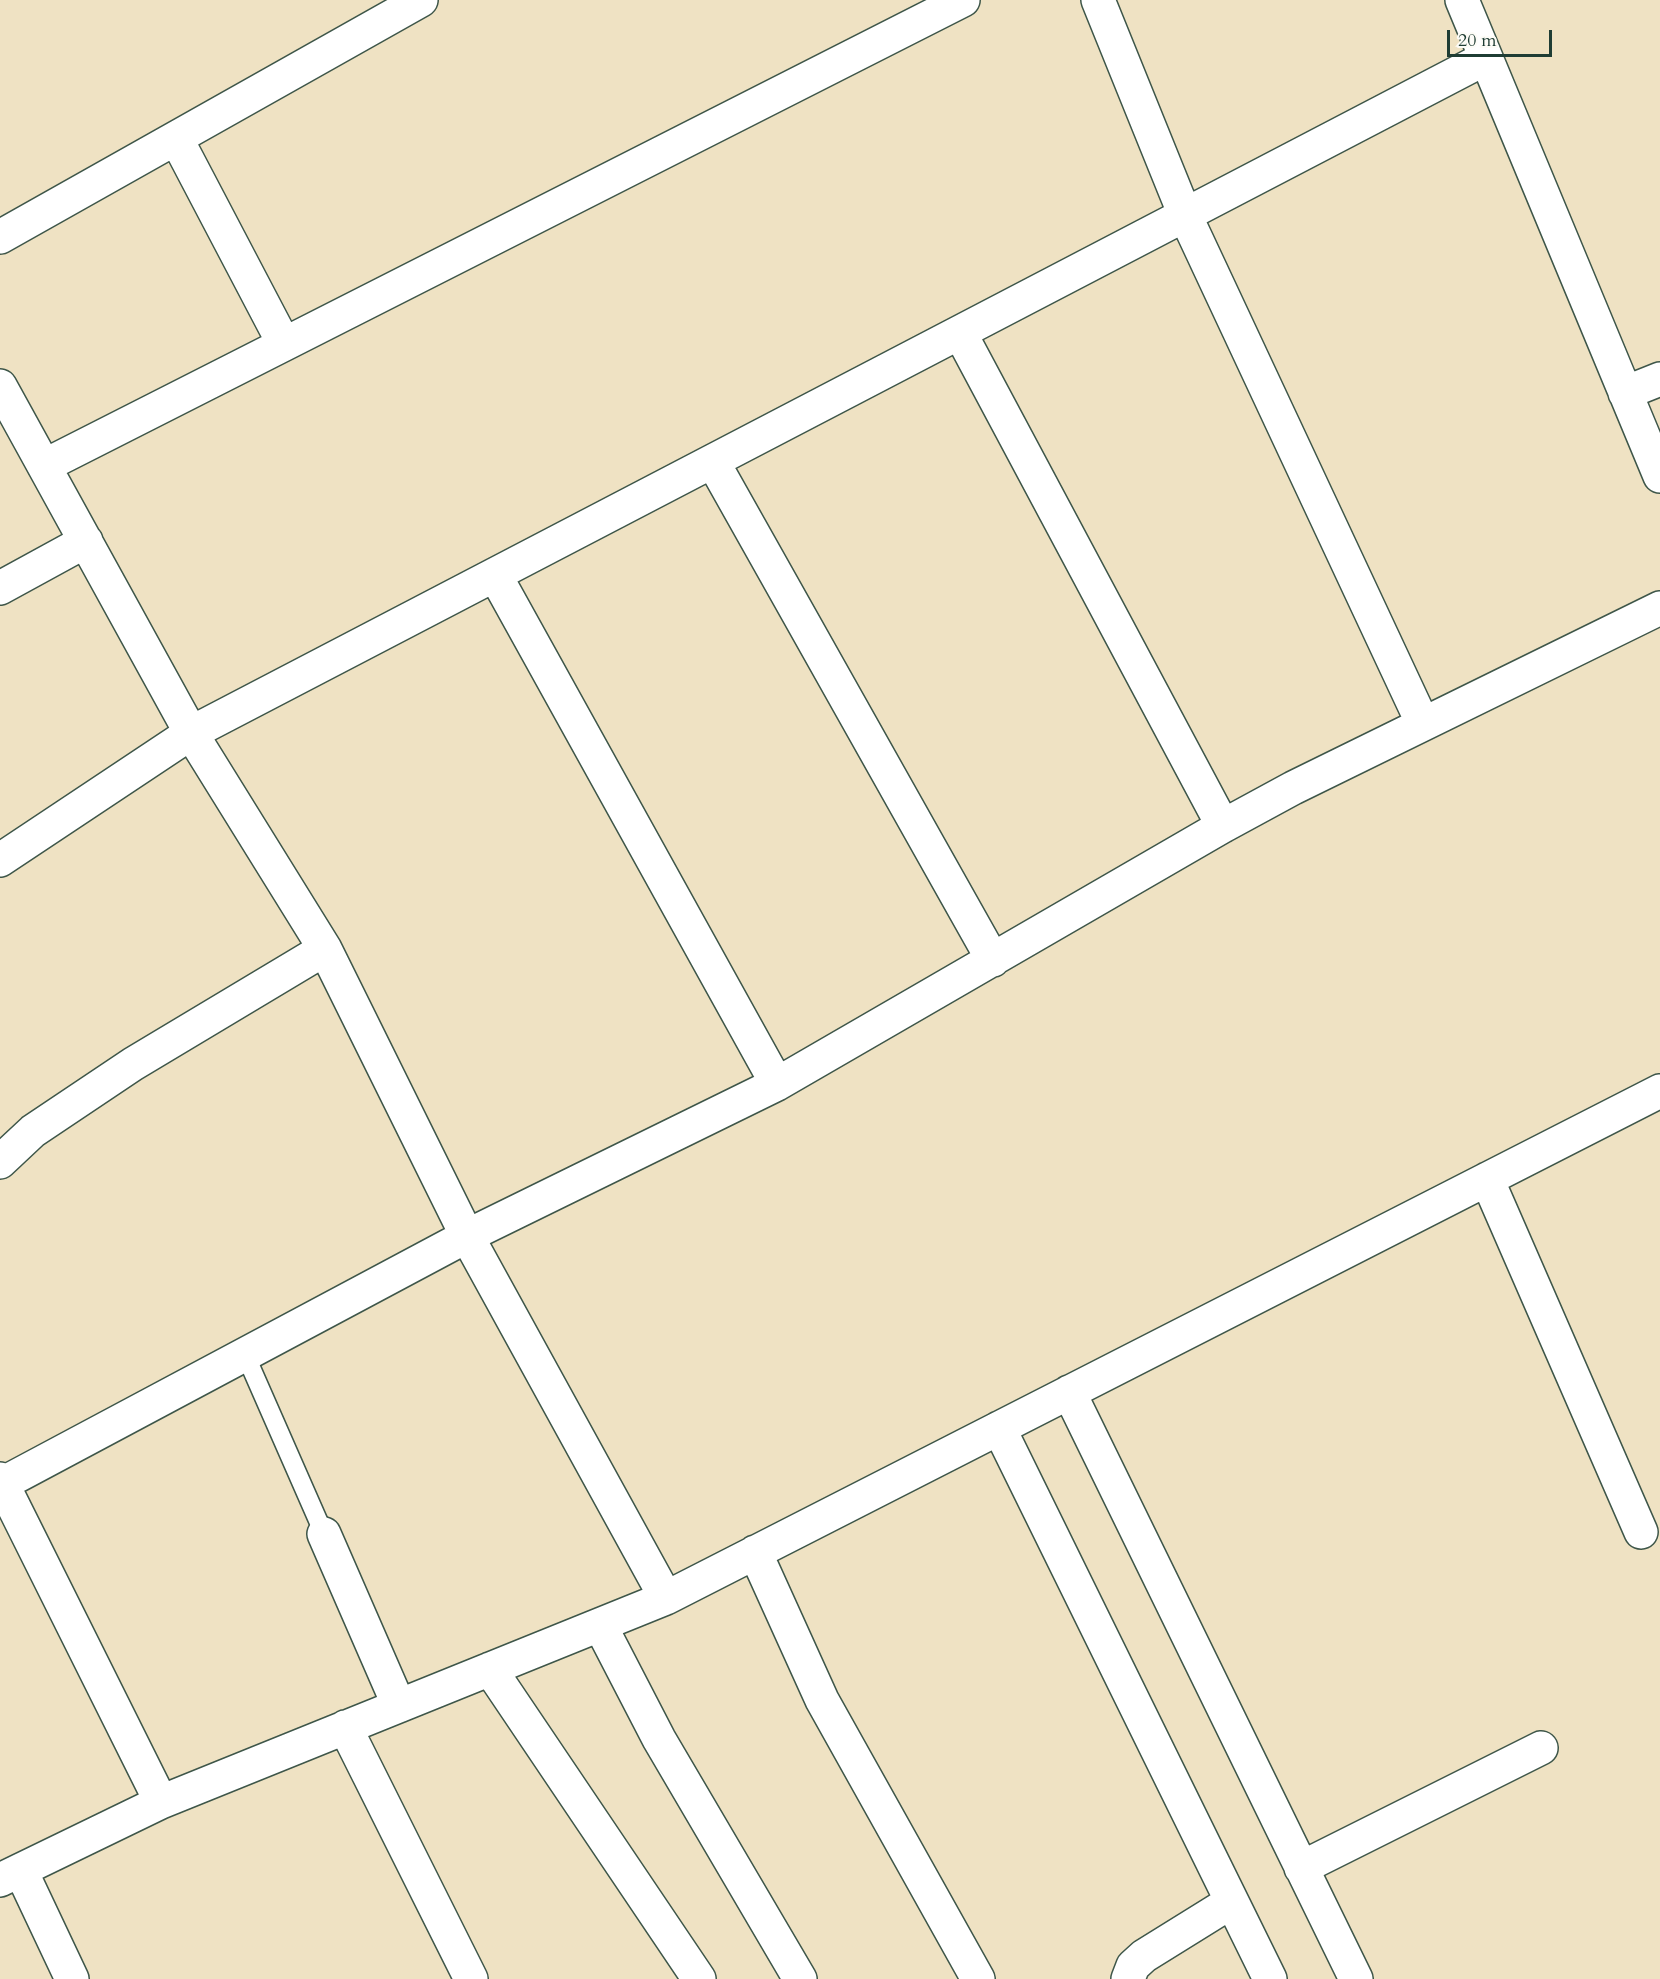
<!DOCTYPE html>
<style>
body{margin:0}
#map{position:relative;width:1660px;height:1979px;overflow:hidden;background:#efe2c3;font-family:Cardo,serif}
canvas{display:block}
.scale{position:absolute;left:1447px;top:30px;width:105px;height:27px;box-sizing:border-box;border:3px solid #1f3d34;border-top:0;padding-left:8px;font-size:18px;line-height:21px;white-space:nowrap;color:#1f3d34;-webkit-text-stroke:4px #fdfcf7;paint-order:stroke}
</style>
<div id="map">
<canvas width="1660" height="1979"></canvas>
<div class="scale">20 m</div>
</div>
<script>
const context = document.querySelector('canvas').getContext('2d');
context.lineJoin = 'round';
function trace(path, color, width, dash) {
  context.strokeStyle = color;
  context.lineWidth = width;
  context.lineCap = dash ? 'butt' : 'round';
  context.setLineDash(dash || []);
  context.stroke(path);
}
const lane = new Path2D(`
 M245 1354 324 1534`);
const street = new Path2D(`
 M1098 0 1185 215 1423 724
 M1462 0 1660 476
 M176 138 284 344
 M0 237 421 0
 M960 333 1223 826
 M0 386 191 733 325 949 467 1236 666 1598
 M1625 393 1660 379
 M713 462 993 960
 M44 466 963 0
 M495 575 777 1084
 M0 588 86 541
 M0 860 191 733 1486 58
 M0 1162 33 1131 133 1064 325 949
 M1487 1179 1641 1532
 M1069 1392 1356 1979
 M999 1428 1270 1979
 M0 1479 161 1802
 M2 1484 467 1236 777 1084 1223 826 1293 788 1660 608
 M324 1534 399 1706
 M755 1552 822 1700 978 1979
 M600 1625 659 1739 800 1979
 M490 1669 699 1979
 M345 1727 471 1979
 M1301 1868 1541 1748
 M21 1871 72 1979
 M0 1880 161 1802 666 1598 1660 1091
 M1128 1979 1133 1966 1144 1956 1231 1902`);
trace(lane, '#3e5649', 21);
trace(street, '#3e5649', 36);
trace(lane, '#fff', 18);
trace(street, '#fff', 33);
</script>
